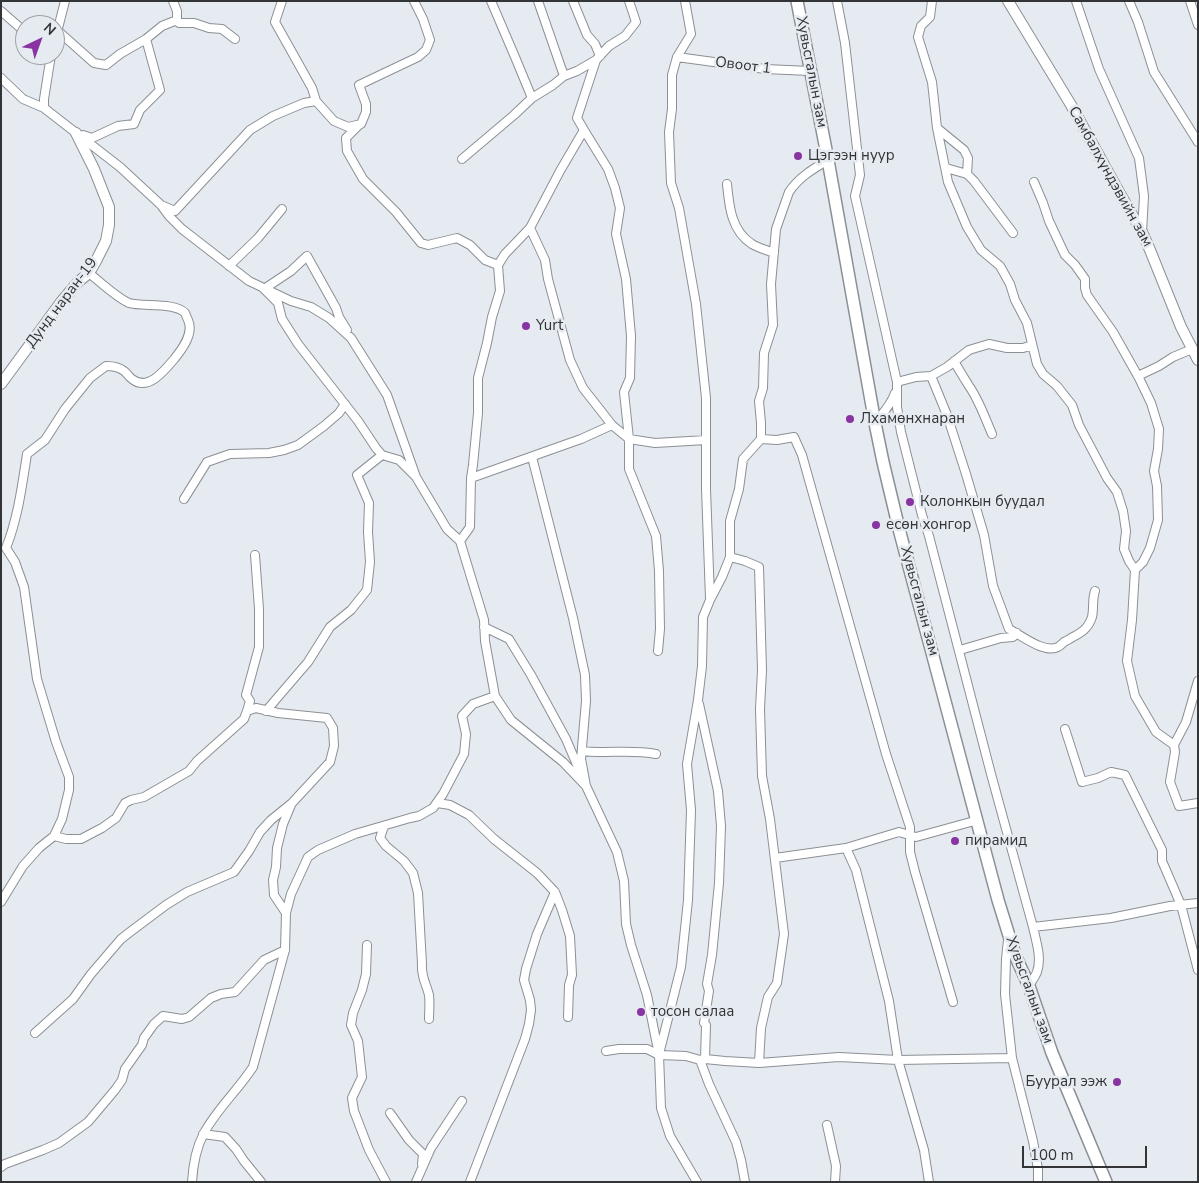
<!DOCTYPE html>
<meta charset="utf-8">
<style>
body{margin:0}
#map{position:relative;width:1199px;height:1183px;overflow:hidden;background:#e6ebf1;font-family:"Nunito Sans",sans-serif}
canvas{display:block}
.frame{position:absolute;inset:0;border:2px solid #323436;pointer-events:none}
.north{position:absolute;left:15px;top:15px;width:50px;height:50px;box-sizing:border-box;background:#e6ebf1;border:1px solid #9ea2a6;border-radius:50%;rotate:42deg;font-size:14px;font-weight:700;line-height:20px;text-align:center;color:#323436}
.north::after{content:'';display:block;margin:auto;width:18px;height:22px;background:#8834a3;clip-path:polygon(50% 0,100% 100%,50% 72%,0 100%)}
.scale{position:absolute;left:1022px;top:1146px;width:125px;height:22px;box-sizing:border-box;border:2px solid #323436;border-top:0;padding-left:6px;font-size:15px;line-height:18px;white-space:nowrap;color:#323436;-webkit-text-stroke:4px #e6ebf1;paint-order:stroke}
</style>
<div id="map">
<canvas width="1199" height="1183"></canvas>
<div class="frame"></div>
<div class="north">N</div>
<div class="scale">100 m</div>
</div>
<script>
const context = document.querySelector('canvas').getContext('2d');
context.lineJoin = 'round';
function trace(path, color, width, dash) {
  context.strokeStyle = color;
  context.lineWidth = width;
  context.lineCap = dash ? 'butt' : 'round';
  context.setLineDash(dash || []);
  context.stroke(path);
}
function label(font, color, halo, rows, align = 'center') {
  context.font = font + ' "Nunito Sans",sans-serif';
  context.lineWidth = 5;
  context.setLineDash([]);
  context.textBaseline = 'middle';
  context.strokeStyle = halo;
  context.fillStyle = color;
  for (const [text, x, y, turn = 0] of rows) {
    context.save();
    context.translate(x, y);
    context.rotate((+turn || 0) * Math.PI / 180);
    context.textAlign = isNaN(turn) ? turn : align;
    if (halo) context.strokeText(text, 0, 0);
    context.fillText(text, 0, 0);
    context.restore();
  }
}
const minor = new Path2D(`
 M282 1 275 22 312 88 316 101
 M491 1 515 57 532 98
 M538 1 564 76
 M573 1 587 35 595 44 600 56
 M685 1 691 34 677 57 672 75V109L669 132 671 183 679 208 696 304 706 398V489L710 598
 M837 1 845 43 860 175 855 196 897 382V407L901 432 922 515 929 536 991 774 1033 927
 M932 1 930 17 921 26 918 37 932 82 937 128 964 150 968 158 967 174 974 181 1013 233
 M1076 1 1099 69 1139 158 1144 196 1142 232
 M1129 1 1138 22 1154 72 1198 142
 M1190 1 1198 25
 M1 11 25 32
 M177 20 179 23H194L209 28 222 29 235 39
 M58 31 94 63 106 65 120 54 146 39 162 26 177 20V11L173 1
 M55 40 65 1
 M51 55 44 99V108L120 167 161 205 169 216 182 229 249 281 291 301 311 307 329 318 351 338 387 395 416 477 447 529 460 541 484 620 485 641 495 696 511 720 563 762 586 786 617 852 624 881 626 924 631 945 647 995 659 1055 661 1108 670 1136 697 1182
 M677 57 765 69 810 71
 M1 78 23 99 44 108
 M359 125 346 138 347 151 363 179 396 212 421 243 428 245 457 238 470 245 485 260 498 265
 M937 128 948 182 967 227 981 250 1000 266 1010 284 1015 300 1027 323 1037 364 1043 374 1057 386 1072 405 1079 425 1107 478 1117 492 1123 511 1126 531 1124 549 1129 561 1135 570 1132 620 1127 661 1135 696 1156 732 1174 745
 M584 130 608 169 615 188 620 208 616 234 626 279 631 336 630 378 624 392 629 439V469L656 536 659 571 660 629 658 651
 M83 135 92 138 118 126 134 124 140 110 160 90 146 39
 M462 159 514 115 532 98 553 85 564 76 577 71 596 60
 M946 168 967 174
 M1034 182 1043 203 1049 221 1065 255 1075 265 1085 279V288L1087 295 1113 332 1139 378 1151 403 1159 429 1158 449 1154 471 1157 486 1158 520 1150 548 1143 562 1135 570
 M727 184C729 205 731 231 752 244 758 248 767 250 774 253
 M161 205 175 211 250 130 273 116 304 103 316 101 334 121 348 127 361 124 366 112V104L359 85 418 57 426 50 430 40 423 19 414 1
 M530 228 545 260 548 279 570 360 583 388 612 425 629 439 655 443 706 440
 M229 266 258 238 282 209
 M347 330 339 317 336 308 307 256 291 271 264 289 278 303 282 319 298 344 358 421 376 448 382 455 399 460 415 476
 M954 361C959 370 964 378 969 386 979 400 985 418 992 434
 M931 376 947 415 966 474 984 535 993 586 1009 629C1021 635 1044 654 1058 647 1059 647 1064 642 1064 642 1064 642 1070 639 1071 638 1081 633 1088 629 1092 617 1094 608 1092 599 1095 591
 M1138 376 1159 366 1173 357 1192 349
 M897 382 916 377 931 376 947 367 969 350 989 344 1007 348H1023L1032 345
 M875 423C883 413 891 405 895 393
 M761 439 777 440 794 437 802 455 886 754 910 827V852L915 872 953 1002
 M471 478 581 439 612 425
 M184 499 207 462 230 454 269 453 284 450 298 445 324 426 339 413 345 404
 M460 541 470 527 471 478 473 465 478 413V378L487 343 492 317 500 291 498 265 505 254 530 228 560 171 584 130 577 118 596 60 609 46 625 36 636 22 629 1
 M730 557 745 561 759 567 762 670 760 709 762 776 770 819 784 934 777 983 768 997 761 1028 759 1063
 M484 627 509 639 531 675 566 739 586 786 581 759 586 701 585 675 573 618 532 457
 M960 650 1001 638 1013 637 1017 633
 M1198 681 1186 722 1174 745 1175 752 1170 782 1179 806 1198 803
 M699 704 718 791 721 826 719 883 712 955 707 984 709 991 704 1023 706 1025 705 1059
 M247 711 250 701 246 695 259 647V609L255 555
 M266 711 308 662 330 627 351 610 367 590 370 562 368 532 369 503 357 475 382 455
 M1065 729 1082 782 1098 778 1111 772 1125 775 1162 850V861L1181 905 1198 970
 M582 751C607 754 631 749 656 754
 M437 803 450 805 469 815 494 839 537 873 555 892 562 910 570 936 572 975 569 985 568 1017
 M384 826 380 838 386 846 404 861 413 873 418 893 422 964C421 977 426 983 429 995 430 1003 429 1012 429 1019
 M846 848 899 832 916 837 978 820
 M775 858 846 848 856 870 889 1001 898 1060 924 1150 929 1182
 M1 902 23 866 39 848 54 836 62 819 69 790V777L56 742 37 679 24 587 15 562 6 548C18 518 22 486 27 454L45 440 65 409 90 378 106 366C112 366 119 367 124 371 127 373 129 377 132 379 148 392 165 370 175 358 183 348 194 333 188 320 187 318 186 315 185 313 175 302 142 307 129 303 117 298 99 281 89 273
 M286 913 274 895 273 880 276 867 277 848 283 824 291 805
 M1008 940 1006 959 1005 994 1012 1058 1033 1141 1038 1169V1182
 M367 945 366 974 362 990 353 1013 351 1025 358 1041 362 1077 352 1098 354 1111 369 1150 386 1182
 M1029 986C1031 982 1035 977 1037 972 1042 958 1036 941 1033 927L1111 918 1170 906 1198 903
 M35 1033 73 999 91 974 121 939 130 932 166 905 187 892 234 872 249 851 260 832 271 820 292 803 330 762 334 746 333 728 327 718 278 713 256 708 247 711 244 719 197 761 189 771 144 797 131 800 125 803 116 818 102 828 81 839H66L54 836
 M606 1051 619 1049H647L659 1055 686 1056 700 1060 705 1059 725 1061 759 1063 839 1057 898 1060 1012 1058
 M659 1054 681 967 688 900 691 810 687 764 698 700 702 666 703 617 710 600 722 577 730 557V521L739 489 743 459 761 439V423L759 401 763 388 764 353 773 325 771 284 776 229 789 192C799 177 813 169 828 160
 M700 1060 709 1084 736 1142 741 1160 745 1182
 M390 1113 409 1140 423 1154 422 1164
 M827 1125 836 1166 835 1182
 M203 1134 225 1137 236 1149 244 1161 261 1182
 M1 1167 5 1164 43 1150 59 1143 88 1122 115 1090 122 1080 125 1069 142 1045 144 1038 154 1024 163 1016 182 1019 189 1017 211 998 221 994 235 992 264 960 285 950
 M192 1182C193 1165 196 1148 204 1133 217 1109 238 1090 253 1067L285 950 286 913 291 894 308 857 318 850 355 834 410 818 419 816 433 808 443 794 464 754 466 734 462 716 473 704 495 696
 M416 1182 431 1148 462 1101
 M470 1182 525 1039 529 1024 531 1010 530 1000 524 980 526 969 537 934 555 892`);
const tertiary = new Path2D(`
 M1008 1 1071 105 1119 192 1142 232 1150 250 1181 327 1198 360
 M1 384 61 302 78 282 89 273 96 261 106 241 109 225V207L94 169 76 133`);
const secondary = new Path2D(`
 M797 1 828 160 875 423 883 462 899 529 998 900 1015 955 1029 986 1052 1053 1106 1182`);
trace(minor, '#8b9095', 10);
trace(tertiary, '#8b9095', 12);
trace(secondary, '#8b9095', 14);
trace(minor, '#fff', 8);
trace(tertiary, '#fff', 10);
trace(secondary, '#fff', 11);
for (const [x, y, r, color] of [
 [798,156,5,"#8834a3"],
 [526,326,5,"#8834a3"],
 [850,419,5,"#8834a3"],
 [910,502,5,"#8834a3"],
 [876,525,5,"#8834a3"],
 [955,841,5,"#8834a3"],
 [641,1012,5,"#8834a3"],
 [1117,1082,5,"#8834a3"]
]) {
  const dot = new Path2D();
  dot.arc(x, y, r, 0, 2 * Math.PI);
  context.fillStyle = color;
  context.fill(dot);
  trace(dot, '#e6ebf1', 2);
}
label('15px', '#323436', '#e6ebf1', [
 ["Овоот 1",743,66,7],
 ["Хувьсгалын зам",811,72,79],
 ["Самбалхүндэвийн зам",1110,177,61],
 ["Дунд наран-19",62,303,-53],
 ["Хувьсгалын зам",919,601,75],
 ["Хувьсгалын зам",1029,990,70]
]);
label('15px', '#323436', '#e6ebf1', [
 ["Цэгээн нуур",808,156],
 ["Yurt",536,326],
 ["Лхамөнхнаран",860,419],
 ["Колонкын буудал",920,502],
 ["есөн хонгор",886,525],
 ["пирамид",965,841],
 ["тосон салаа",651,1012],
 ["Буурал ээж",1107,1082,"right"]
], 'left');
</script>
